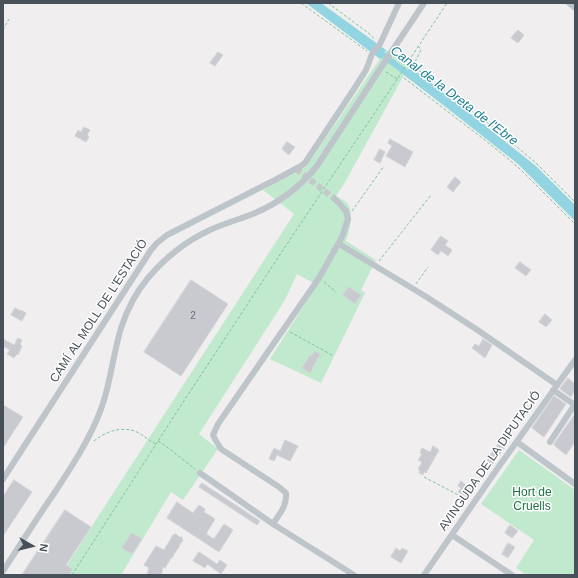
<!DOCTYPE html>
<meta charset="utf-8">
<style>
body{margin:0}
#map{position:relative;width:578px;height:578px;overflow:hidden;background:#f0eeee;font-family:Arial,sans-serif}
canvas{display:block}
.frame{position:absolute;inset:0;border:4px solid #485159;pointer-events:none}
.north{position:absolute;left:12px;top:526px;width:40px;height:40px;-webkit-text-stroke:3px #fff;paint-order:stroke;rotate:98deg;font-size:11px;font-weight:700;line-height:16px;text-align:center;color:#485159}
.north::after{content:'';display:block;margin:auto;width:14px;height:18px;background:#485159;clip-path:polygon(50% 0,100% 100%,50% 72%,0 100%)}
</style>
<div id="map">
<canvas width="578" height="578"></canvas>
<div class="frame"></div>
<div class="north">N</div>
</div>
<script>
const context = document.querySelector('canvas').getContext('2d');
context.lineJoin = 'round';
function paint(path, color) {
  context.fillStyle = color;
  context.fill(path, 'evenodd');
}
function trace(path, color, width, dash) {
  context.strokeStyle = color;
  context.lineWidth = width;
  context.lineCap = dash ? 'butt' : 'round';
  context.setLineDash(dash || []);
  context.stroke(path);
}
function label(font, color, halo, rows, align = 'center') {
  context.font = font + ' Arial,sans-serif';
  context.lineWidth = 3;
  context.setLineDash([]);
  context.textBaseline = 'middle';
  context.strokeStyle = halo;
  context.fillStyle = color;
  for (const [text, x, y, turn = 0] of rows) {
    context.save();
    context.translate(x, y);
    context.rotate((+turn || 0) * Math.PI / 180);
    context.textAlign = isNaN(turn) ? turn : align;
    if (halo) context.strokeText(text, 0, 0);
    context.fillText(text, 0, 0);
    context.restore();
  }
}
paint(new Path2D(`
 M386 50 410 67 404 75 344 184 336 196C340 198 344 200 347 203 355 213 349 231 346 241L376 260 361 290 365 293 321 383 270 359 317 285 297 274 285 300 199 434 218 449 183 500 171 492 121 575H61L99 515 294 214 263 190 306 167Z
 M519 450 575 490V575H527L516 568 534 540 481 504Z`), '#c0e9ce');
paint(new Path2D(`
 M306 3H321L386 50 380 59Z
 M410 67 452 99 537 167 575 205V221L518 164 447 108 404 75Z`), '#92d4e1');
trace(new Path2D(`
 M376 50 412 77`), '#92d4e1', 6);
const building = new Path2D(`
 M518 30 524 35 518 43 511 38Z
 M218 52 223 55 215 66 210 63Z
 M84 127 90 130 87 135 89 137 86 142 75 136 78 130 81 132Z
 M390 139 413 152 405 167 386 156 392 146 388 143Z
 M287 142 295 147 289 155 282 149Z
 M380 149 385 152 380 163 374 160Z
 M455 177 461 182 453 192 447 187 453 179Z
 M441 236 448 241 445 245 452 250 448 256 441 251 438 255 431 250Z
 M520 262 531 270 526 276 515 268Z
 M191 280 228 304 181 376 144 352Z
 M349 287 361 295 355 304 343 295Z
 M15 308 21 311V310L26 313 22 321 11 315Z
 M545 314 552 320 546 327 539 322Z
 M18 338 22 340 20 344 22 346 18 355 17 354 14 358 7 354 10 350 3 346V339L14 345Z
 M483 339 492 345 485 358 472 348 475 344 479 346Z
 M315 351 320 354 310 373 302 368 310 355 311 356Z
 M568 378 575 384V390L571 397 560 389Z
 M554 396 566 404 544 437 532 428Z
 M3 405 23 417 3 448Z
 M575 414V442L566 455 554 445V444Z
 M285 440 298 446 290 461 277 455 274 461 269 459 274 448 280 451Z
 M499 443 505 447 493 464 487 461 493 450 494 451Z
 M433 446 439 450 426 473 424 472 423 475 419 473 420 470 418 469 422 462 418 460 422 454 420 453 422 448 430 452Z
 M14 480 32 492 3 536V497Z
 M461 481 473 491 468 498 458 492 461 488 458 486Z
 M202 483 260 521 257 525 199 487Z
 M177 502 193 513 199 505 205 509 204 512 215 519 206 534 214 539 224 524 233 530 219 552 167 518Z
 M65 510 91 527 66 565 72 569 69 575H22Z
 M510 525 518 531 512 538 505 533Z
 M132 533 142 539 132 554 122 548Z
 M176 534 179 537H182L183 541 180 544 179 547 174 554 173 557 171 558 165 568 163 567 162 573 160 575H147L149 568 144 565 156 546 164 550 173 535Z
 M508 543 515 547 508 558 502 554Z
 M396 548 400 551 402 548 408 551 401 563 391 557Z
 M199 552 217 564 220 560 227 565 221 574 207 564 205 568 193 561Z`);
paint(building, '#c9cad0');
trace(building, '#d2d4d8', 1);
trace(new Path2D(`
 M296 169 335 199`), '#c6c7c9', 6, [6, 3]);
trace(new Path2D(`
 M301 3 367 51
 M328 3 371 35 375 40
 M3 30 9 19
 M418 46 421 50 413 66 487 122 536 163 575 202
 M406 65 447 3
 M386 72 397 79
 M404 78 490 144 519 168 575 224
 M352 211 384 166
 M379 261 431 195
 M324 282 336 292
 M416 284 428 267
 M290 332 332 355
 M94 441C106 431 124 425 139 433 145 437 150 441 156 444
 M158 441 163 444 195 469
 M424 477 468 500
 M72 575 178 410 287 244 398 78`), '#7cc39d', 1, [3, 2]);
trace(new Path2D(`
 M569 3 575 8
 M392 51 424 3
 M339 244 425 296 476 329 557 385
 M553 390 575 405
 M517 442 575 484
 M550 442 575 404
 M200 473 273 524 354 575
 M3 479 151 250 157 243 167 235 275 180 301 166 305 163 354 89 366 70 372 54 380 44 399 3
 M273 524C280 513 287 506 286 493L279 487 221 449 216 441 213 435 218 424 319 278 342 237 348 219 346 211 335 199
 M452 535 512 575
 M3 571C20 545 37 518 55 492 70 469 86 445 97 419 110 390 112 358 121 328 127 310 136 292 148 278 165 258 186 241 210 230 225 223 241 219 255 213 281 202 300 187 317 166L382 66
 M424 575 495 472 575 360`), '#bdc5cb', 6);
trace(new Path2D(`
 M398 78 406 65`), '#7cc39d', 1, [3, 2]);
trace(new Path2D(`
 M382 66 392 51`), '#bdc5cb', 6);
label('10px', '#686f77', null, [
 ["2",193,316]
]);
label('12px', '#485159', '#fff', [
 ["CAMÍ AL MOLL DE L'ESTACIÓ",99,311,-57],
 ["AVINGUDA DE LA DIPUTACIÓ",490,461,-55]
]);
label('12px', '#217146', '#fff', [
 ["Hort de",532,493],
 ["Cruells",532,507]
]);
label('italic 13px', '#1b7d90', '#fff', [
 ["Canal de la Dreta de l'Ebre",454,96,37]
]);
</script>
